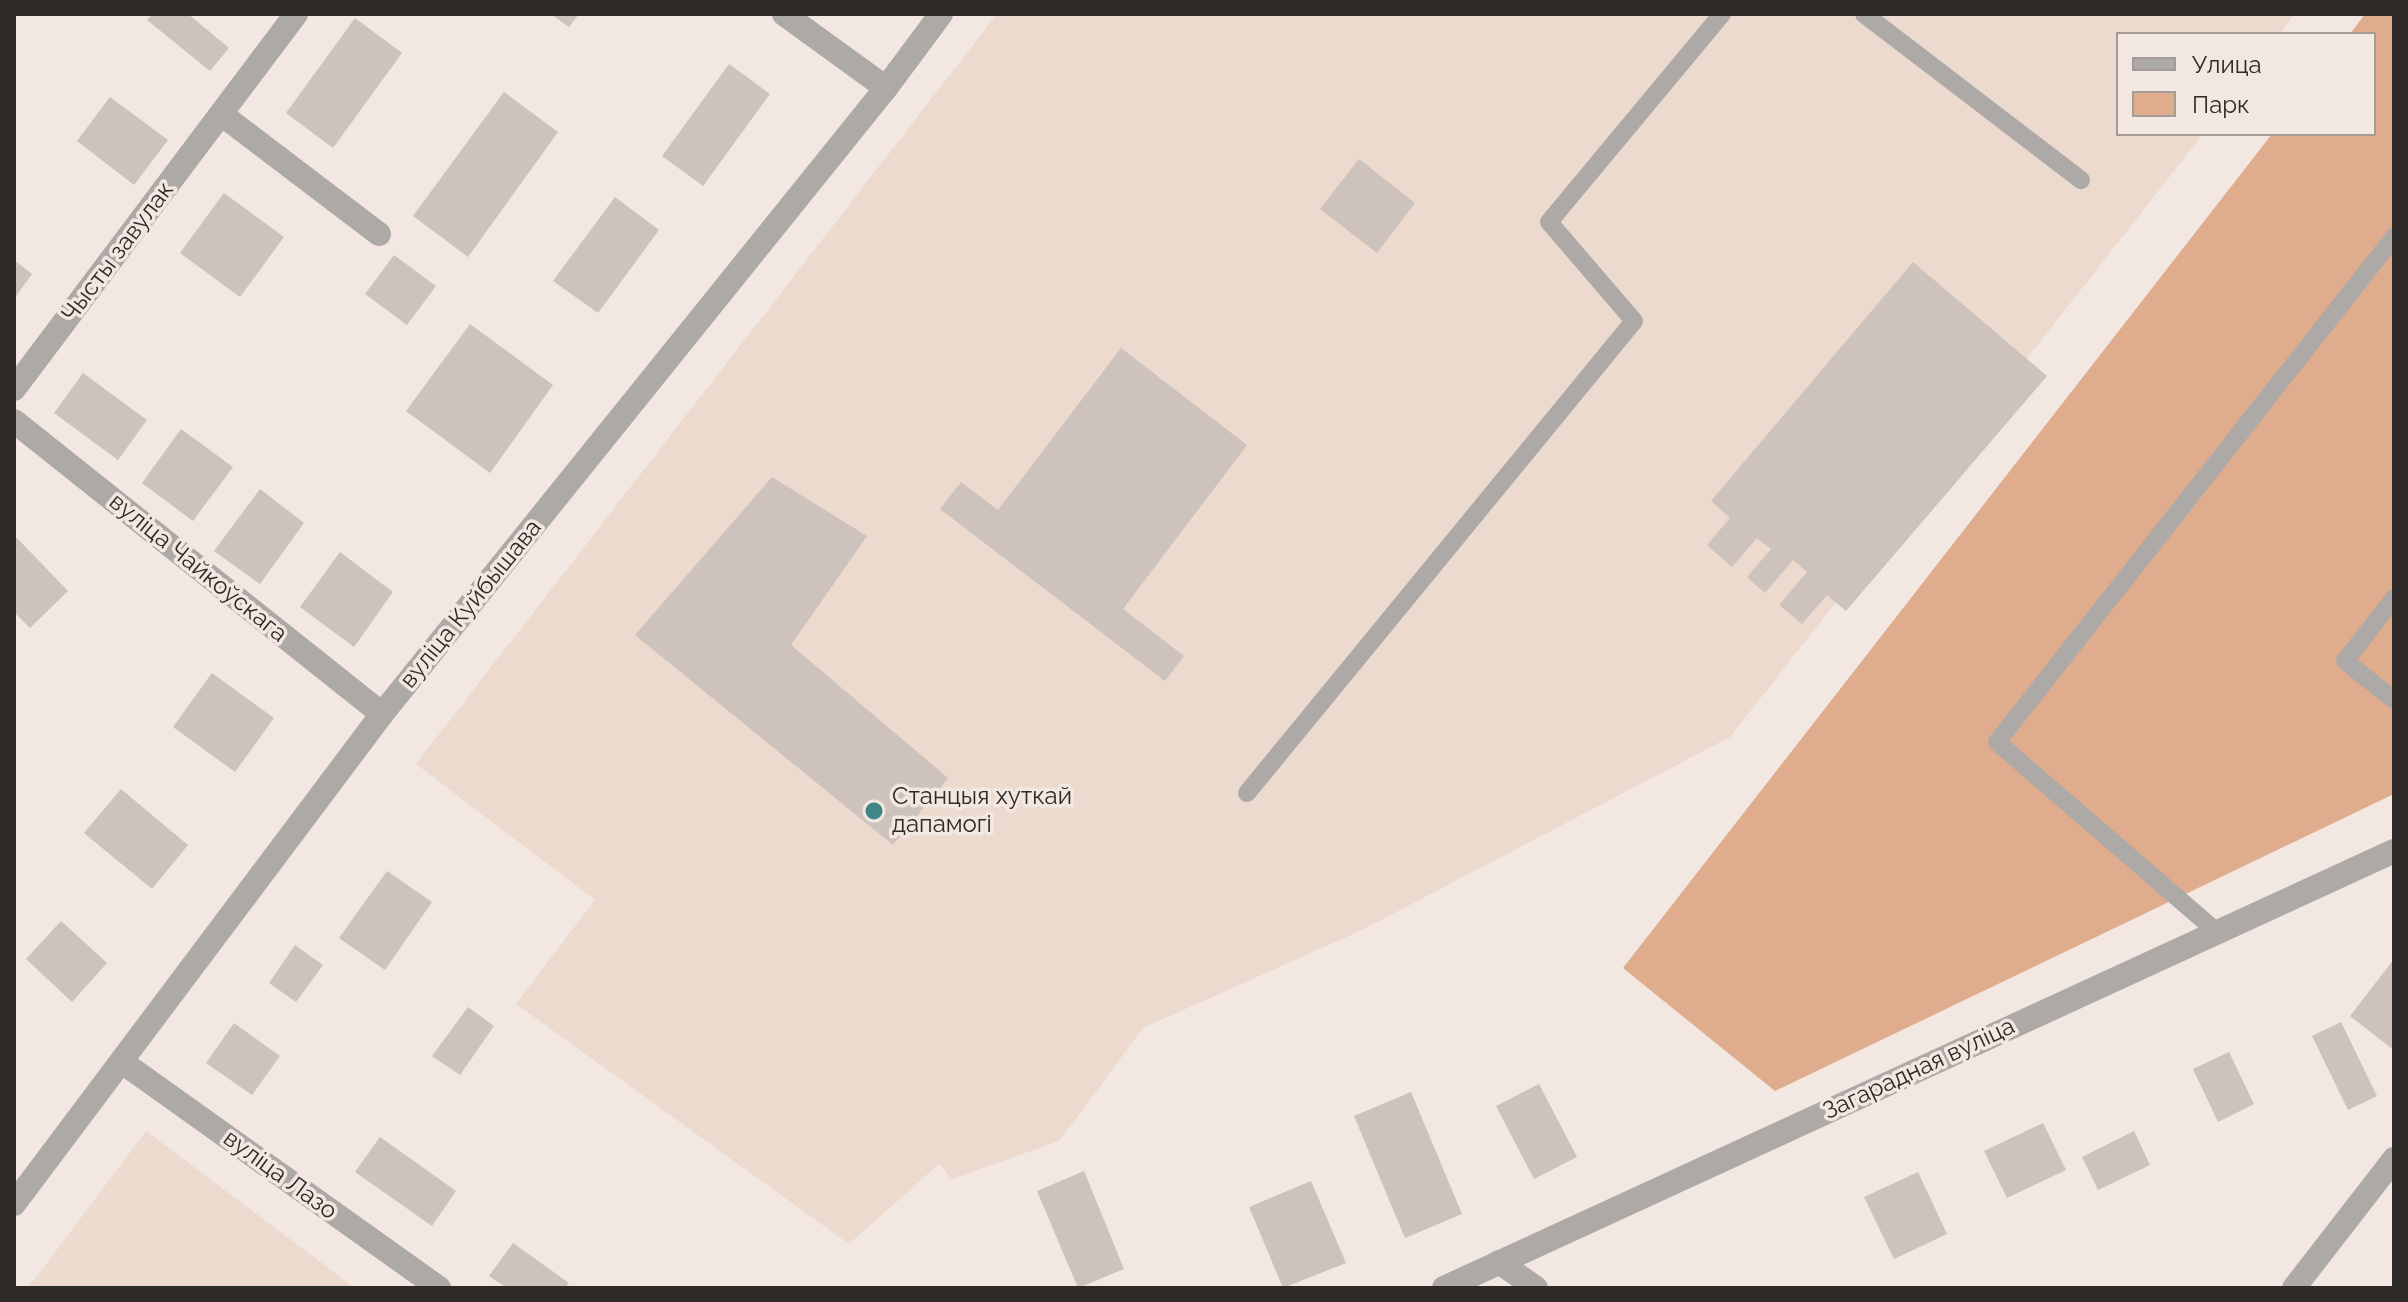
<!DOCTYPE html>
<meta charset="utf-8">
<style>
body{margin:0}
#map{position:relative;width:2408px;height:1302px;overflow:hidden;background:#f2e7e1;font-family:Raleway,sans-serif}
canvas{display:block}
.frame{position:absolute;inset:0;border:16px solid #2e2a28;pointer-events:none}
.legend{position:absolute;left:2116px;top:32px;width:260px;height:104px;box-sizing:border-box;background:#f2e7e1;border:2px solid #a49b97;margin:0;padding:10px 14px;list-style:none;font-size:24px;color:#2e2a28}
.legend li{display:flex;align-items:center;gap:16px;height:40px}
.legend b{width:40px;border:2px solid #a49b97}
</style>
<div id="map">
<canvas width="2408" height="1302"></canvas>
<div class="frame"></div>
<ul class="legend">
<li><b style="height:10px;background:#ada9a6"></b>Улица</li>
<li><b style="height:22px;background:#dfac8d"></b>Парк</li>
</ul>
</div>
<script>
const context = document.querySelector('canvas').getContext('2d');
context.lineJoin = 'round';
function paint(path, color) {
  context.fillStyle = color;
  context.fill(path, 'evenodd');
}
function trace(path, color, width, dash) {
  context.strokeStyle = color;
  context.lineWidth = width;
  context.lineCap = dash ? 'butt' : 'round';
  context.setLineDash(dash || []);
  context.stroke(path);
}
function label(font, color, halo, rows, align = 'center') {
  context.font = font + ' Raleway,sans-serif';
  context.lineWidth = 7;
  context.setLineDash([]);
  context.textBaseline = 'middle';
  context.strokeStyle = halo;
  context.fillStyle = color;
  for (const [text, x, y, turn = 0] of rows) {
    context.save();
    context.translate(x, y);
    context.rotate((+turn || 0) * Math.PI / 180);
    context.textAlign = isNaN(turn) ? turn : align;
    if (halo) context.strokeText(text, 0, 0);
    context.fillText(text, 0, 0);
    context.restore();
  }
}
paint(new Path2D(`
 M997 14H2295L2280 34H2118V134H2203L1730 737 1362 930 1143 1028 1059 1141 952 1179 939 1164 849 1244 516 1004 595 900 416 764Z
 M146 1131 355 1288H28Z`), '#ecdacf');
paint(new Path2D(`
 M2365 14H2394V794L1775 1091 1623 968 2272 134H2374V34H2350Z`), '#dfac8d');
paint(new Path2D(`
 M152 14H188L229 48 210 71 147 20Z
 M551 14H579L569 27Z
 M355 18 402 53 333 148 286 113Z
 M729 64 770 94 703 186 662 156Z
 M504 92 558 132 468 257 413 216Z
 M110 97 168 140 134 185 77 141Z
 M1359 159 1415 203 1377 253 1320 209Z
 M224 193 284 237 240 297 180 253Z
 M615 197 659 230 598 313 553 281Z
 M394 255 436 286 407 325 365 294Z
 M14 260 32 274 14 299Z
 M1913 262 2047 376 1846 611 1827 595 1802 624 1779 605 1807 572 1793 560 1765 593 1747 577 1771 549 1757 538 1732 567 1707 545 1730 518 1711 501Z
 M470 324 553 385 490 473 406 411Z
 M1121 348 1247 445 1123 609 1184 656 1165 681 940 509 961 482 998 510Z
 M83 373 147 420 118 460 54 413Z
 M181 429 233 467 193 521 142 483Z
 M772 477 867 536 791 645 948 778 893 845 635 635Z
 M260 489 304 523 260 584 214 551Z
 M14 535 68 591 30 628 14 612Z
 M340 552 393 592 354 647 300 607Z
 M212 673 274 718 235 772 173 727Z
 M121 789 188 845 152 889 84 833Z
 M387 871 432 902 385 970 339 938Z
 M61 921 107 963 72 1002 26 959Z
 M295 945 323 965 296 1002 269 983Z
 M2394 959V1044L2391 1048 2350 1016Z
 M468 1007 494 1026 460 1075 432 1056Z
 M2341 1022 2377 1096 2348 1110 2312 1036Z
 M234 1023 280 1056 252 1095 206 1063Z
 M2229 1052 2254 1104 2218 1122 2193 1069Z
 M1539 1084 1577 1157 1534 1179 1496 1106Z
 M1411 1092 1462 1214 1405 1238 1354 1116Z
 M2043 1123 2066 1170 2007 1198 1984 1151Z
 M2134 1131 2150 1165 2098 1190 2082 1157Z
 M380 1137 456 1191 432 1226 355 1172Z
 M1084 1171 1124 1269 1078 1288 1037 1191Z
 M1918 1172 1947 1234 1894 1259 1864 1197Z
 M1311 1181 1346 1263 1283 1288 1249 1207Z
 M513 1243 569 1283 565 1288H507L489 1276Z`), '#cdc2bc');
trace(new Path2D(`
 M1864 14 2081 180
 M2394 598 2345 661 2394 700
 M1247 793 1634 321 1549 222 1722 14
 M2217 932 1997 742 2394 237`), '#ada9a6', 18);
trace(new Path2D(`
 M784 14 886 88
 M221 114 379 234
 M14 389 296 14
 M14 421 382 714
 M1499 1262 1536 1288
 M2294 1288 2394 1159`), '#ada9a6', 24);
trace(new Path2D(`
 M122 1062 439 1288
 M14 1204 382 714 886 88 941 14
 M1444 1288 2394 851`), '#ada9a6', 24);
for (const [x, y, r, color] of [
 [874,811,10,"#3e868a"]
]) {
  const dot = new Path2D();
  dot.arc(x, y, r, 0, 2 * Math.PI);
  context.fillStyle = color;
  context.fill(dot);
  trace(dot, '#f2e7e1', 3);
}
label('24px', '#2e2a28', '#f2e7e1', [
 ["Чысты завулак",118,252,-53],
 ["вуліца Чайкоўскага",198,568,39],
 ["вуліца Куйбышава",471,604,-51],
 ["Загарадная вуліца",1919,1069,-25],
 ["вуліца Лазо",280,1175,36]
]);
label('24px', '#2e2a28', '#f2e7e1', [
 ["Станцыя хуткай",892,797],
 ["дапамогі",892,825]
], 'left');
</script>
